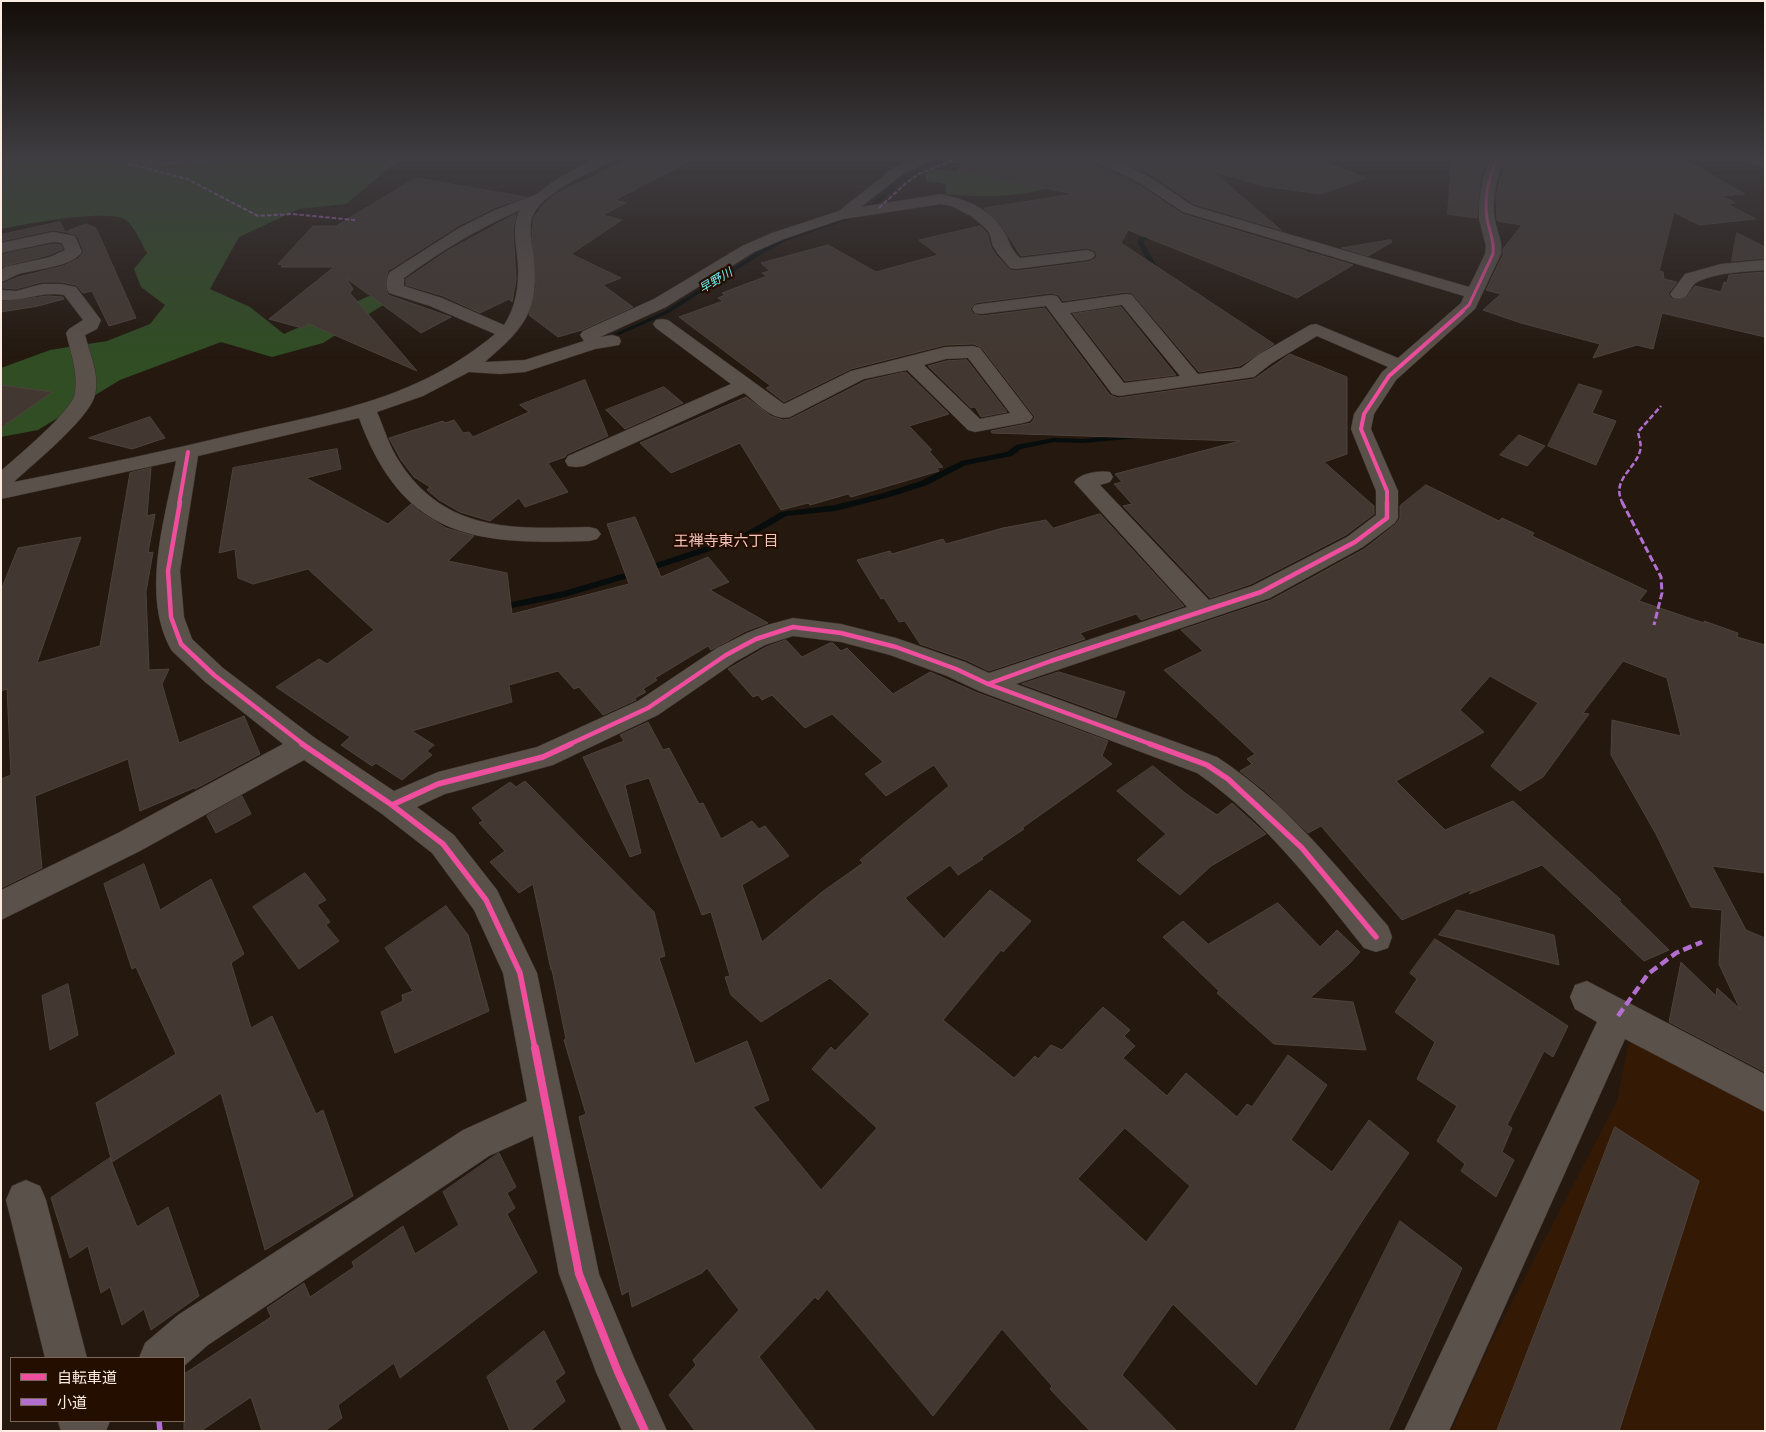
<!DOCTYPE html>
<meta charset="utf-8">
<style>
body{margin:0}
#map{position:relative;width:1766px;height:1432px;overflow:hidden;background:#24180f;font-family:"Noto Serif","Noto Sans JP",serif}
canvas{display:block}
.frame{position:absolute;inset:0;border:2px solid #fcece1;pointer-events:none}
.legend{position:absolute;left:10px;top:1357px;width:175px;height:65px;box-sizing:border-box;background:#230e00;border:1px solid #7a675a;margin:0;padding:6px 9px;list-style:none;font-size:15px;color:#fcece1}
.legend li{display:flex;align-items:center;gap:10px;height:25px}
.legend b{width:25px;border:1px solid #7a675a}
</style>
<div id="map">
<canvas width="1766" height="1432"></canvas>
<div class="frame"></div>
<ul class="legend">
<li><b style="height:6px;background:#ef4d9e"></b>自転車道</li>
<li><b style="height:6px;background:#b36fd0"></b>小道</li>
</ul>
</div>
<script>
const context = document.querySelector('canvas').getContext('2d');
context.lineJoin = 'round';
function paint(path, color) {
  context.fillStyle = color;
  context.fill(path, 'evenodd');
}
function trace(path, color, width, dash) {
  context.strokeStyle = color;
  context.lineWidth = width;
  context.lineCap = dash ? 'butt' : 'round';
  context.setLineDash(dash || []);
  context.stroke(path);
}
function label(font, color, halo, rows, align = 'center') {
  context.font = font + ' "Noto Serif","Noto Sans JP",serif';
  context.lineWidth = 4.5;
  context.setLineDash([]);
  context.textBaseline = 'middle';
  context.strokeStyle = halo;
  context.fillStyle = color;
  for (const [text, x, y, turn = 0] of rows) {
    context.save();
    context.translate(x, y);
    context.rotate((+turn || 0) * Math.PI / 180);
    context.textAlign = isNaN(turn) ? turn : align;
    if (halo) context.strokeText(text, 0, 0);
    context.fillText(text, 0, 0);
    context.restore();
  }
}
paint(new Path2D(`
 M1630 1036 1765 1106V1431H1451L1488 1348 1617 1101Z`), '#341a05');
paint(new Path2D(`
 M1 159H405L395 163 346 204 299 209 239 237 210 289 250 307 284 334 369 296 391 300 323 343 272 357 221 342 120 380 38 430 1 437V368L50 350 107 341 150 324 165 305 141 287 134 269 147 253C141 243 135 227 126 220 109 208 24 224 1 229Z
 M964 159H1042L1046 161 1054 187C1014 197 987 198 946 194V184L927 181 925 176 931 169 957 171 963 164 951 162Z`), '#304d23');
paint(new Path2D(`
 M941 159H949L920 169 901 182 877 205 856 217 788 240 760 255 667 314 619 335 614 334 663 312 756 253 784 238 852 215 873 203 897 180 916 167Z
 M1158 234 1161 236 1160 237 1144 240V244L1161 273 1158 275 1155 273 1138 244 1139 238Z
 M1136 434 1140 436 1139 438 1083 443 1054 442 1021 449 1012 456 966 465 927 485 890 497 835 511 786 516 749 538 638 575 565 597 497 611 492 608 497 605 564 591 632 571 743 534 781 512 835 505 884 493 921 481 961 461 1007 452 1016 445 1054 438 1083 439Z`), '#060d0c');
const building = new Path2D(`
 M631 159H694L615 200 626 203 603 215 622 220 571 254 621 278 603 285 633 307 582 330 558 337 529 315 536 287 532 231 534 218 542 206 555 194Z
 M962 159H1092L1095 164 1139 185 1182 214 1306 251 1309 253H1313L1353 265 1297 298 1128 230 1121 243 1274 344 1240 366 1199 372 1132 293 1126 292 1063 301 1059 295 1051 293 975 303 970 309 974 314 981 316 1045 308 1110 395 1118 398 1254 379 1290 354 1347 377V454L1324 462 1374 506V514L1346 535 1251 584 1210 598 1123 506 1132 504 1114 484 1122 482 1115 474 1240 441 992 433 991 431 1031 423 1035 417 981 347 973 344 945 345 851 369 784 402 766 388 771 386 679 317 723 301 718 298 725 295 722 293 767 276 762 273 770 271 761 263 828 245 876 272 938 255 919 240 980 226 987 233 991 247 996 255 1010 270 1016 271 1087 262 1095 259 1097 256 1095 251 1087 248 1021 256 1000 223 984 208 1074 194 961 171Z
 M1116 159H1316L1367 178 1320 194 1264 186 1212 171 1281 230 1194 204 1151 175Z
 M1452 159H1488L1480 181 1477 218 1448 214Z
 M1506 159H1684L1745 194 1722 196 1735 203 1727 204 1756 219 1699 225 1674 212 1659 271 1663 272 1664 279 1677 282 1668 294 1672 299 1679 300 1687 297 1695 286 1721 292 1724 282 1727 283 1729 275 1765 272V337L1662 313 1653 349 1637 345 1593 358 1600 344 1521 323 1483 310 1501 294 1486 290 1503 255V249L1522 225 1497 221 1496 197Z
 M416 178 526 197 494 208 458 226 388 271 385 285 388 295 451 317 421 333 346 278 353 289 350 293 417 371 309 324 302 328 269 319 334 267H281L283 265 278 264 313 226H336Z
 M516 214 513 230 516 280 512 302 509 299 480 313 443 296 406 285V279L447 251Z
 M60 222 65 232 53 230 1 241V235Z
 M86 224 96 228 136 318 109 326 92 291 83 293 76 285 61 282H42L16 289 1 288V284L18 277 63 266 78 259 84 252 77 235 66 232Z
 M1737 233 1765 247V258L1732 261Z
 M1391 240 1392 242 1368 256 1342 248Z
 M53 244 61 245 63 249 49 255 1 267V255Z
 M48 296 63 297 64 299 38 306 1 312V302Z
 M1121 307 1176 375 1125 381 1073 314Z
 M967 360 1007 412 981 417 975 407 971 408 928 366 946 361Z
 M906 372 949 414 909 426 932 450 929 451 943 467 937 468 939 471 851 497 848 494 810 505 808 503 781 510 740 443 671 473 640 443 746 397 771 416 783 420 790 419 865 381Z
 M585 380 608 436 567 454 565 457 548 463 568 492 525 507 519 498 490 521 460 512 439 500 427 490 430 487 414 477 401 460 389 438 443 421 445 423 454 420 463 433 469 432 473 437 529 412 520 405Z
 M1579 384 1602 391 1592 413 1616 421 1596 465 1548 446Z
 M1 385 52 392 1 428Z
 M664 387 683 403 625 429 606 410Z
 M150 417 165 438 132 449 89 438Z
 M1519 435 1545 446 1527 466 1500 455Z
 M337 449 341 469 306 478 388 524 411 504 420 512 446 528 474 536 448 561 507 573 512 614 629 584 607 524 635 517 661 577 708 557 729 582 710 590 768 623 746 631 711 650 708 646 655 678 657 680 643 689 646 692 635 698 636 700 603 715 579 687 574 689 558 671 509 685 512 702 412 731 434 745 427 751 432 755 402 780 376 763 372 766 341 745 350 737 276 687 319 659 327 664 374 630 308 569 253 584 238 578 235 549 219 553 233 468Z
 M151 468 147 516 155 514 148 553 153 552 146 592 149 670 169 669 162 684 179 743 244 716 260 754 195 789 194 788 140 811 128 759 35 796 42 868 1 888V779L11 775 7 689 1 691V590L18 548 81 537 37 663 100 646 130 473Z
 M1426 485 1499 521 1502 518 1534 533 1532 536 1647 591 1639 601 1704 623V621L1738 633 1737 637 1765 645V873L1712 866 1746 930 1765 938V1072L1669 1022 1681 962 1716 996 1717 988 1740 1009 1719 964 1722 910 1691 907 1656 834 1611 755 1612 720 1681 736 1667 678 1623 661 1583 713 1589 714 1543 777 1520 791 1491 766 1538 703 1490 676 1460 710 1484 732 1396 781 1445 830 1513 801 1621 900H1618L1669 950 1644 961 1542 865 1469 894 1473 889 1402 920 1321 826 1308 833 1266 792 1240 771 1252 764 1247 759 1255 754 1164 670 1203 651 1181 630 1271 600 1364 549 1396 524 1400 518V506Z
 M1100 514 1184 606 1141 620 1136 614 1080 633 1085 639 989 671 966 660 920 644 905 621 899 622 884 598 881 599 857 560 890 551 892 554 943 539 946 544 1003 528 1046 520 1053 528Z
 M786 640 802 657 830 643H833L841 651 847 648 893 694 930 672 978 693 1108 741 1102 756 1112 764 1022 828 1024 829 981 858 983 859 958 875 950 865 905 898 944 939 990 890 1031 921 1003 952 1001 950 943 1020 1014 1078 1035 1056 1038 1059 1051 1045 1062 1050 1103 1007 1130 1030 1124 1036 1135 1046 1123 1058 1167 1096 1186 1073 1237 1117 1247 1104 1252 1107 1288 1055 1327 1085 1291 1140 1332 1172 1369 1120 1409 1153 1366 1215 1256 1385 1173 1304 1122 1375 1177 1431H1090L1050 1389 1052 1386 1002 1329 933 1416 827 1289 818 1300 815 1297 759 1357 816 1431H695L669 1395 696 1365 693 1360 739 1310 707 1268 702 1273 632 1307 629 1291 622 1295 579 1117 586 1114 564 1040 566 1039 552 970H551L533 884 519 893 490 862 505 851 479 823 483 821 472 808 510 782 516 787 525 781 654 912 665 956 659 958 695 1064 747 1041 769 1100 753 1107 821 1190 877 1128 812 1069 831 1047 835 1051 870 1014 830 978 761 1022 731 995 725 977 730 976 711 912 702 915 649 778 625 785 641 853 630 857 583 757 624 741 620 735 648 722 663 750 669 748 699 804 703 803 721 839 752 821 759 829 765 826 789 856 742 885 762 942 822 892 863 863 860 860 949 786 934 765 886 796 865 774 883 762 832 714 805 728 772 695 762 700 758 695 753 697 728 669 766 647ZM1125 1128 1190 1186 1146 1242 1078 1179Z
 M1059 672 1125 692 1116 718 1022 684Z
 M1153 766 1185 793 1217 815 1232 803 1266 834 1211 866 1180 895 1137 860 1166 834 1117 791Z
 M242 796 251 814 216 833 207 816Z
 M144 864 160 910 211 879 244 954 231 963 251 1028 272 1016 316 1114 323 1110 353 1196 265 1250 221 1093 112 1162 96 1103 176 1054 136 967 132 969 104 884Z
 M305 873 326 900 317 905 330 922 326 925 339 941 299 969 253 907Z
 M1278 903 1320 947 1337 930 1360 952 1349 964 1310 998 1353 1002 1366 1050 1274 1044 1217 993 1219 991 1163 937 1183 921 1208 944Z
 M446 906 468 935 489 1011 395 1053 381 1012 403 1001 402 995 413 991 385 948Z
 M1457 910 1554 935 1559 965 1439 935Z
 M1435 939 1568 1026 1553 1057 1544 1051 1507 1125 1512 1128 1502 1152 1514 1160 1496 1197 1461 1171 1465 1164 1437 1141 1457 1106 1417 1079 1435 1042 1395 1012 1417 979 1410 973Z
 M68 984 78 1035 50 1050 42 996Z
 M1615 1127 1699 1181 1619 1431H1497Z
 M499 1153 516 1187 507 1193 515 1208 507 1214 537 1272 400 1378 394 1363 338 1405 342 1418 325 1431H262L251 1397 201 1431H184V1374L271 1317 267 1308 304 1283 310 1297 354 1267 352 1262 403 1226 415 1254 459 1225 443 1192Z
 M110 1158 137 1227 168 1207 199 1296 151 1330 144 1309 122 1325 110 1287 101 1293 88 1246 70 1258 51 1198Z
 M1400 1221 1462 1268 1388 1431H1295Z
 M544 1331 565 1373 555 1381 565 1401 530 1431H510L487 1377Z`);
paint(building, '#433831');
trace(building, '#4e433c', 1);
const minor = new Path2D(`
 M594 159H612L610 162C587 174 548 190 534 213 528 224 531 238 533 250 540 309 528 325 485 362L525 360 584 341 580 335 583 331 654 299 742 246 772 233 839 211 893 168 912 159H930L928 162 903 174 861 207 941 194C965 199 992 209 1004 232 1012 244 1008 246 1020 258L1087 250 1093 252 1095 255 1093 258 1087 260 1016 269 1010 268 998 254 993 246 989 232 983 226 971 216 951 206 941 204 843 219 784 239 754 252 666 307 600 337 612 335 619 337 621 341 619 345 595 349 525 372 500 374 469 372 423 396 377 412C384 428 389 446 399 461 445 533 514 529 589 527L597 529 601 534 597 539 589 541C474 545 403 538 359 418L198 456 180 571 184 617 192 639 223 668 315 738 394 791 438 772 537 747 638 701 717 648 747 633 767 625 793 618 841 624 896 638 965 662 989 673 1187 607 1074 482C1080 473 1099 470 1110 472L1113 477 1110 482 1100 485 1209 600 1252 586 1347 537 1376 515V491L1351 429 1354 414 1382 372 1388 367 1317 336 1272 363 1254 377 1119 396 1112 394 1046 306 981 314 975 313 972 309 975 305 981 304 1051 295 1057 296 1062 303 1126 294 1132 295 1198 374 1241 368 1258 355 1310 325 1316 324 1398 358 1461 303 1464 296 1183 212 1140 183 1096 162 1094 159H1112L1150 177 1193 206 1469 287 1485 254 1486 246 1479 219V205L1482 181 1490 159H1504C1497 177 1491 200 1495 220 1497 232 1503 241 1501 254L1475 309 1396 380 1374 414 1371 429 1398 491V518L1395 523 1363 547 1270 598 1016 684 1217 757C1285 801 1336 866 1388 926L1392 937 1388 948 1376 952 1364 948C1314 885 1264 819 1197 773L979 691 947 676 890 655 841 642 793 636 765 645 735 662 658 715 553 765 445 794 417 807 454 835 497 890 537 973 599 1274 634 1358 667 1431H622L596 1372 559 1274 533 1136 489 1156 208 1345 184 1366V1358H139L145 1343 178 1315 463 1130 527 1101 503 973 474 910 432 853 382 814 304 760 140 851 1 920V890L118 833 283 744 205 682 172 651C140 596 165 519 176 461L1 499V471C16 457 73 411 75 393 78 373 71 353 66 333L69 329 83 320 64 295C42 291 23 302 1 300V290L16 291 42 284H61L76 287 101 320 97 329 85 335C90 354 100 376 95 395 89 419 33 464 14 482 90 467 165 451 240 433 336 411 417 399 495 334L430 306 389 293C385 287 386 278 390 272L459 228 495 210 535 195 557 179ZM520 210C511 227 517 246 518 264 519 286 516 307 504 325L442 298 404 286V278C441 251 479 228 520 210ZM1122 305 1180 376 1124 383 1070 313Z
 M53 232 75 236 82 252C72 267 36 269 19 274 13 276 8 280 1 282V270L5 267 50 257 65 250 62 243 53 242 1 253V243Z
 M1765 260V270C1743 272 1720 272 1699 281 1687 286 1692 302 1673 298L1670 294 1685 274 1721 264Z
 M662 319 668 320 784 404 851 371 945 347 973 346 980 348 1033 417 1030 421 1023 423 975 432 968 430 907 370 864 379 790 417C773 422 757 403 744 393L584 466 576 467 568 466 565 461 568 456 731 384 656 328 653 324 656 320ZM968 358 1010 413 980 419 924 365 946 359Z
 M1587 981 1765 1074V1112L1625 1039 1449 1431H1404L1597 1022 1575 1009 1570 997 1575 985Z
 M26 1180 40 1186 46 1200 87 1358H45L6 1200 12 1186Z
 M58 1421H110L106 1431H61Z`);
const major = new Path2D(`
 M1748 159H1765V168L1750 162Z`);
trace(minor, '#3c322c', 1);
trace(major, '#3c322c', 1);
paint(minor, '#5b514b');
paint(major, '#60504b');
trace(new Path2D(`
 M124 159 129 164 187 179 258 216 292 214 355 220
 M134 160 164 163 234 159
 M879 208 906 183 919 174 956 159`), '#b36fd0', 2, [4.5, 2]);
trace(new Path2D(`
 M1623 504C1610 480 1635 470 1640 451 1642 446 1639 438 1638 432L1661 406`), '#b36fd0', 2.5, [5.5, 2.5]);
trace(new Path2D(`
 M1622 502 1661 577 1662 593 1654 625`), '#b36fd0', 3, [7, 3]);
trace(new Path2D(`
 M1618 1016 1648 974 1676 953 1702 942`), '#b36fd0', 4.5, [9, 4.5]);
trace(new Path2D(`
 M159 1421 160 1431`), '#b36fd0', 5.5, [11, 5.5]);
trace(new Path2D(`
 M1461 312 1469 305 1493 254C1495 241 1489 231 1487 218 1484 199 1489 177 1497 159`), '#ef4d9e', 3);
trace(new Path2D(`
 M179 504 188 452
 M1387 504V491L1361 429 1364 414 1389 376 1463 311`), '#ef4d9e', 4);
trace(new Path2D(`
 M180 502 168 571 171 617 181 644 214 675 304 745
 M988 684 1051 661 1261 592 1355 542 1387 518V502
 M568 745 648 708 726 655 756 639 793 627 841 633 896 647 956 669 988 684 1153 745`), '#ef4d9e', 4.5);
trace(new Path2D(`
 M302 744 392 805 443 844 486 900 520 973 535 1049
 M1150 744 1207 765 1228 779 1302 848 1376 937
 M392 805 438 784 543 757 571 744`), '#ef4d9e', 5.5);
trace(new Path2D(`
 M535 1048 579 1274 618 1372 645 1431`), '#ef4d9e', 8);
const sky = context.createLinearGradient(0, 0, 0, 359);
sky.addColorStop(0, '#140d08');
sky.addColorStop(0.44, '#3f3d42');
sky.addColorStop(1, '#3f3d4200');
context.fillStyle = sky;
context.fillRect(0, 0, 1766, 359);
label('italic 12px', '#6ff0f2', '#230e00', [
 ["早野川",716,281,-31]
]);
label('15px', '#f7c4bb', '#230e00', [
 ["王禅寺東六丁目",726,542]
]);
</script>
